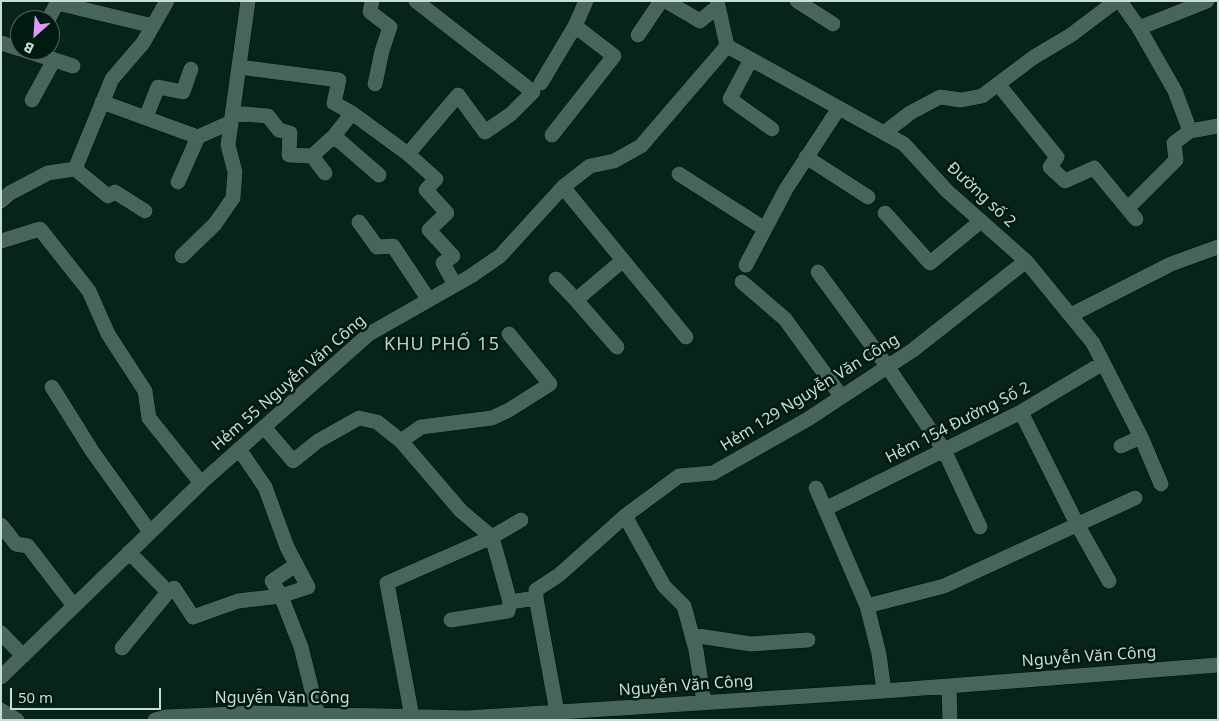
<!DOCTYPE html>
<meta charset="utf-8">
<style>
body{margin:0}
#map{position:relative;width:1219px;height:721px;overflow:hidden;background:#06241b;font-family:"Noto Sans",sans-serif}
canvas{display:block}
.frame{position:absolute;inset:0;border:2px solid #cbdbd5;pointer-events:none}
.north{position:absolute;left:10px;top:10px;width:50px;height:50px;box-sizing:border-box;background:#001a12;border:1px solid #516760;border-radius:50%;rotate:206deg;font-size:14px;font-weight:700;line-height:20px;text-align:center;color:#cbdbd5}
.north::after{content:'';display:block;margin:auto;width:18px;height:22px;background:#da9af6;clip-path:polygon(50% 0,100% 100%,50% 72%,0 100%)}
.scale{position:absolute;left:10px;top:688px;width:151px;height:22px;box-sizing:border-box;border:2px solid #cbdbd5;border-top:0;padding-left:6px;font-size:15px;line-height:18px;white-space:nowrap;color:#cbdbd5;-webkit-text-stroke:4px #001a12;paint-order:stroke}
</style>
<div id="map">
<canvas width="1219" height="721"></canvas>
<div class="frame"></div>
<div class="north">B</div>
<div class="scale">50 m</div>
</div>
<script>
const context = document.querySelector('canvas').getContext('2d');
context.lineJoin = 'round';
function trace(path, color, width, dash) {
  context.strokeStyle = color;
  context.lineWidth = width;
  context.lineCap = dash ? 'butt' : 'round';
  context.setLineDash(dash || []);
  context.stroke(path);
}
function label(font, color, halo, rows, align = 'center') {
  context.font = font + ' "Noto Sans",sans-serif';
  context.lineWidth = 5;
  context.setLineDash([]);
  context.textBaseline = 'middle';
  context.strokeStyle = halo;
  context.fillStyle = color;
  for (const [text, x, y, turn = 0] of rows) {
    context.save();
    context.translate(x, y);
    context.rotate((+turn || 0) * Math.PI / 180);
    context.textAlign = isNaN(turn) ? turn : align;
    if (halo) context.strokeText(text, 0, 0);
    context.fillText(text, 0, 0);
    context.restore();
  }
}
const minor = new Path2D(`
 M372 1 370 12 390 27 382 51 375 84
 M666 1 700 21 718 6
 M717 1 727 46 904 144 947 191 1026 261 1093 343 1141 437 1161 484
 M797 1 833 24
 M1120 1 1139 28 1207 1
 M48 20 57 3 153 26
 M1139 28 1175 91 1190 131
 M638 35 661 1
 M1 43 20 49
 M24 50 73 66
 M750 61 730 99 772 129
 M239 67 339 80 334 103 352 113 334 136 312 156
 M541 83 575 26 586 1
 M998 84 1057 157 1050 167 1065 181 1094 168 1136 219
 M32 100 54 60
 M102 102 198 137 178 182
 M233 113 268 116 279 130 290 133 289 155 312 156 325 173
 M352 113 408 154 436 179 426 190 447 213 429 230 453 256 443 263 455 285
 M146 117 158 87 183 92 191 69
 M884 133 910 113 940 97 961 100 982 96 1034 57 1071 35 1116 1
 M552 135 614 56 575 26
 M334 136 379 175
 M198 137 231 122
 M408 154 458 95 485 132 511 114 533 92 416 1
 M806 157 868 197
 M75 169 108 196 115 192 145 211
 M679 174 765 229
 M563 187 686 337
 M1 201 10 193 48 173 75 169 112 79 143 43 167 1
 M1133 203 1176 160 1174 143 1190 131 1218 126
 M885 213 930 263 981 221
 M359 222 377 247 393 246 429 300
 M1 241 40 229 89 291 108 334 145 391 149 418 201 483
 M182 256 215 224 233 198 235 172 228 145 248 1
 M746 265 786 189 839 108
 M818 272 887 366 944 450 980 527
 M556 279 576 300 617 347
 M742 282 785 319 841 396
 M576 300 622 261
 M1071 315 1171 264 1218 247
 M52 387 92 451 150 532
 M1021 412 1077 524 1109 581
 M264 427 293 461 318 441 359 418 377 422 401 441 421 427 492 418 509 410 550 384 509 334
 M401 441 461 511 492 537 510 602
 M1121 446 1141 437
 M239 449 265 487 287 547 308 587 281 596 301 647 318 715
 M816 488 867 606 879 654 884 691
 M825 509 1021 412 1103 363
 M625 516 664 586 684 606 696 650 704 702
 M1 525 16 544 28 546 74 606
 M168 592 174 588 193 617 238 601 281 596 272 581 296 565
 M867 606 944 586 1135 498
 M451 620 508 611 510 602 536 598
 M1 633 23 656
 M692 635 751 644 808 640
 M122 648 168 592 129 552
 M1 677 201 483 369 334 471 276 500 256 563 187 590 166 614 161 641 146 727 46
 M949 686 950 720
 M1 710 17 720
 M557 712 536 598V590L559 575 625 516 679 476 713 473 808 419 913 350 1026 261
 M412 717 387 583 492 537 521 520
 M155 720 166 717 256 713 467 718 884 691 1218 665`);
trace(minor, '#000c06', 16);
trace(minor, '#48655b', 15);
label('16px', '#cbdbd5', '#001a12', [
 ["Đường số 2",981,195,43],
 ["Hẻm 55 Nguyễn Văn Công",289,383,-41],
 ["Hẻm 129 Nguyễn Văn Công",810,393,-32],
 ["Hẻm 154 Đường Số 2",958,423,-27],
 ["Nguyễn Văn Công",1089,657,-4],
 ["Nguyễn Văn Công",686,686,-4],
 ["Nguyễn Văn Công",282,698]
]);
context.letterSpacing = '1px';
label('18px', '#b5d5c9', '#001a12', [
 ["KHU PHỐ 15",442,345]
]);
context.letterSpacing = '0px';
</script>
